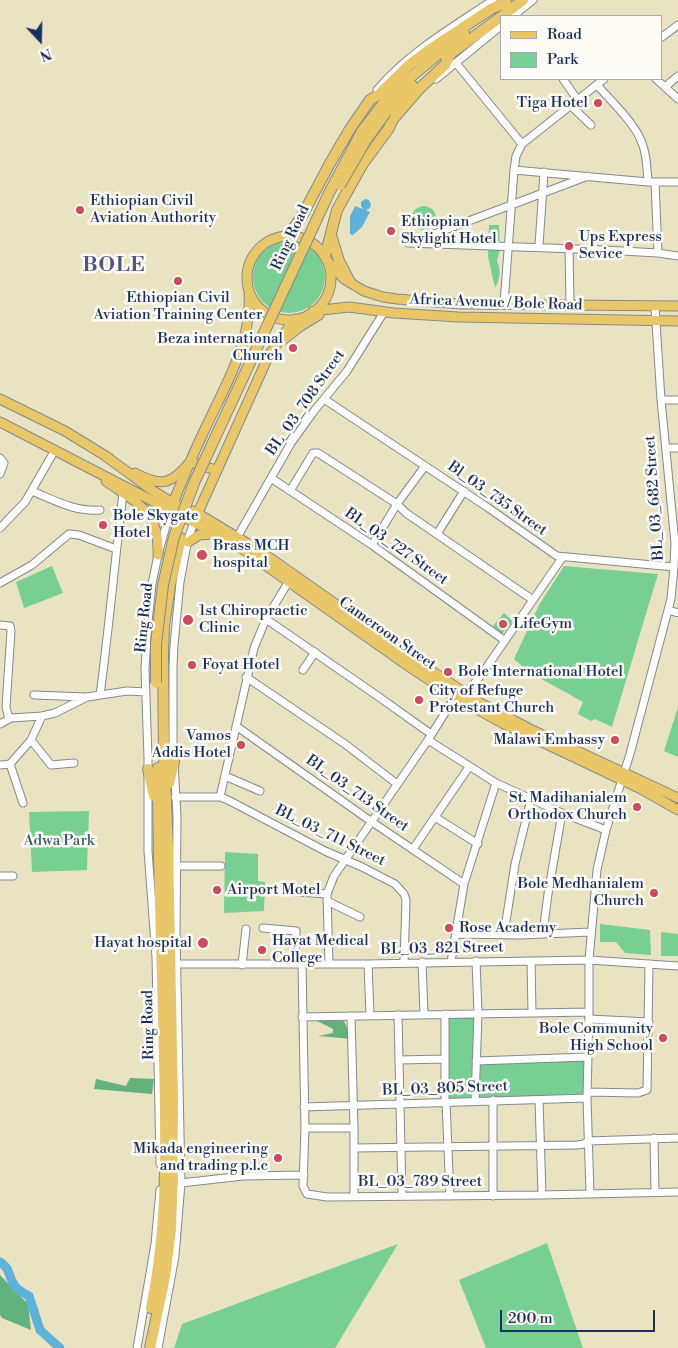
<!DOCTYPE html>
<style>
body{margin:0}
#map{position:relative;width:678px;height:1348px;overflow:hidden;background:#eae3c2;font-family:"Libre Bodoni",serif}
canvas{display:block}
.legend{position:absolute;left:500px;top:15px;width:162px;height:65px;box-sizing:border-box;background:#fdfcf7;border:1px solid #a3aaba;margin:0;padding:6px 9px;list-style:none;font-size:15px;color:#1b2f5e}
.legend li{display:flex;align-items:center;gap:10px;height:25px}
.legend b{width:25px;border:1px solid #a3aaba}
.north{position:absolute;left:15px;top:15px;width:50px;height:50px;-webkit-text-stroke:4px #fdfcf7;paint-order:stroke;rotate:159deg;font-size:14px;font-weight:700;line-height:20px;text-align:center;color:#1b2f5e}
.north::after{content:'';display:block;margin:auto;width:18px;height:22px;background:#1b2f5e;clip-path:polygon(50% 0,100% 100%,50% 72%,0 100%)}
.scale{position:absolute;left:500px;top:1310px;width:155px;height:22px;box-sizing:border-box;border:2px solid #1b2f5e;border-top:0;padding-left:6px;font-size:15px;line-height:18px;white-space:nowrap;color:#1b2f5e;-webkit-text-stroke:4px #fdfcf7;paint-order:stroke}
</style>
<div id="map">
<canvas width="678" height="1348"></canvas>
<ul class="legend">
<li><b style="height:6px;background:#e9c769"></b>Road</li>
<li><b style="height:14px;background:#78cf93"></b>Park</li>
</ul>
<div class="north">N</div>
<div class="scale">200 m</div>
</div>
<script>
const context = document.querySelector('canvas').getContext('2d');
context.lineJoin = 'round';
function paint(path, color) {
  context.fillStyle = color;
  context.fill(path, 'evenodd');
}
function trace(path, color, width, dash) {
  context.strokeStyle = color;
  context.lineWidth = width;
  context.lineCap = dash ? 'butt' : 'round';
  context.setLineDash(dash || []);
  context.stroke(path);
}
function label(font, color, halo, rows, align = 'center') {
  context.font = font + ' "Libre Bodoni",serif';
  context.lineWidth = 5;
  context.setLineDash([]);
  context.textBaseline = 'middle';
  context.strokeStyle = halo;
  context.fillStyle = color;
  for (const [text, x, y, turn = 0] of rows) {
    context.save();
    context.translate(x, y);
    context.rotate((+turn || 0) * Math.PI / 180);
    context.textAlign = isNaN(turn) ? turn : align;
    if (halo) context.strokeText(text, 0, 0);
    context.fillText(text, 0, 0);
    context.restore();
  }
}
paint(new Path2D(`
 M412 218a12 12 0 1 1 24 0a12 12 0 1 1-24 0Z
 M489 225H499L500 249 497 261C501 269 500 280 495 288L488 257Z
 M253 277a36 36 0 1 1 72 0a36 36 0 1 1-72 0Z
 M52 566 63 593 24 608 16 582Z
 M564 566 658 574 612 727 595 719 591 721 578 714 583 702 529 672 514 659 539 605Z
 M504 613 513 621 502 634 493 626Z
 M678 707V757L664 751Z
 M89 811 87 870 32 872 29 812Z
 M225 852 258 854V881L265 882 264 911 224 913Z
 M600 924 650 930 651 955 625 953 616 942H600Z
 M661 932 678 934V956H661Z
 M474 1012V1061L586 1057 585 1098 445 1103 443 1014Z
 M547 1243 583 1348H486L459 1280Z
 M398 1244 335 1348H174L182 1324Z`), '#78cf93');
paint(new Path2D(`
 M317 1021H344L352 1039 318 1036 333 1033V1029Z
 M130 1078 154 1079 152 1094 94 1089 96 1079 126 1086Z
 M0 1275 28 1304 31 1330 2 1318 0 1315Z`), '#62b27d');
paint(new Path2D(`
 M365 199 369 200 371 204 370 208 366 210 370 212 362 227 353 235 350 234V216L355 206 363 209 361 206V202Z`), '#5eb2da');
trace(new Path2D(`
 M0 1262C11 1270 7 1272 13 1283 16 1289 23 1293 29 1296L40 1330 60 1348`), '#5eb2da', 9);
const minor = new Path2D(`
 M513 16 533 0
 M662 37 678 25
 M456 63 522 144
 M436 79 502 25
 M563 79 577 99
 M656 79 678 99
 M597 85C611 101 635 123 642 143 647 155 647 169 648 182
 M665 87 678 76
 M377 90C409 52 453 27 493 0
 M570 105 591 125
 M514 170 648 182H678
 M655 182 658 253
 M413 242 588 176
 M408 243 604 250 658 253 678 256
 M539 245 544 172
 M569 247 570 305
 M504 304 514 170 516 156 522 144 604 79
 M324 399 487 507 557 556 674 567
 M661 400H678
 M666 448H678
 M0 458 4 463 0 474
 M271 478 372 545 504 640
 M32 491C54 500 75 512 100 510
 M290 491 313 453H318L397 504 406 513 533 600
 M0 528 25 502 55 450
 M437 534 464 491
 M235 541 291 443 314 411 347 371 384 312
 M372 545 397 504 425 466
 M0 583 32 565 69 534 79 535 116 549
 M668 610 678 613
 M266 619 379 697 431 734
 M0 625 10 626 11 631 6 707 8 715 11 718 42 716 55 713 87 697 127 691 146 692
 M303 670 315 652
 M246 677 345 744 397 784
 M466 694 484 671 562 558
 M34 695 86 697
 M100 695C109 628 115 560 123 493
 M0 724 11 718
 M236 726 372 822 464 884
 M31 740 51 765 74 763
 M428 740 496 783 562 813 606 830
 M0 765 10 764
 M225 776 260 791
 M175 797H220L228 800 325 851 362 867 395 884 404 894 406 900 404 963
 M220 797 254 648 266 619 289 581
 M23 803 10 764 31 740 42 716
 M435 817 478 844
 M413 849 469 767
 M177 866H221
 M0 876H13
 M271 890 327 894
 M327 901 360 917
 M263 928 296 931 295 964
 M543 933 548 894 562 813
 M457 934 520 935 591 932
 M504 934 515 864 531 799
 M531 961 532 1012
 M422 962 424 1014
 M451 962 464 884 496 783
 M177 964H368L589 960 678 966
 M302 964 305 1128 303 1186 307 1194 327 1197 542 1195 678 1192
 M329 964 327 894 334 876 428 740 455 697
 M368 964 370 1015
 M242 965 246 929
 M398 1015 402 1195
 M351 1016 354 1128V1196
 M302 1017 589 1012
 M589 1019 649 1022
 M399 1060 444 1059
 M476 1061 587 1057
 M587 1092 638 1093 647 1090 649 964
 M493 1100V1196
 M539 1100 542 1195
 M445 1102V1014
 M446 1102 450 1196
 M475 1102 478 1013 476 961
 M304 1107 587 1098
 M305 1128H354
 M654 1138 655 1192
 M354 1148 577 1145 584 1144 588 1141 678 1138
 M160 1164 156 957 148 851V758L145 669 148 622 152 584 158 555 170 511
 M181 1183 243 1176 304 1175
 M590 1194 587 1098 589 1012V960L597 870 606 830 630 754 671 599 674 567 675 543 661 400 655 306
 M137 1348 155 1244 160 1190
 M158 1348 175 1256 181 1183 176 934 177 817 173 743V666L174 645 180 582 188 539 194 522`);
const major = new Path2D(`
 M247 278a42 42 0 1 1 84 0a42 42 0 1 1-84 0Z
 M327 261 344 279 364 291 383 297 397 299 461 304 678 306
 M313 311 349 307 394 313 458 317 678 321
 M283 340 301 326 319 315
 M0 399 65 431 109 458
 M0 422 234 543 411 668 455 697 504 724 641 789 678 810
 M104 455 152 490 173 503 197 513 260 551 417 661 480 703 530 729 678 798
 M135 473C161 487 171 485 190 462L216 470
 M106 481C138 504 160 511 158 555
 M172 506C182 480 193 454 205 429 224 388 252 342 249 295
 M196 517 269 355 295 319
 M188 542 199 535 213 534`);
const highway = new Path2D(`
 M502 16 523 0
 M446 57 502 16
 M382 105 406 81 464 33
 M386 112 412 85
 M331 235 339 261 350 282
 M288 236 302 216 329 165 350 129 370 100 378 95 409 65 429 50 491 9 506 2
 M325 256 337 210 362 165 389 128 393 119 421 87 445 65 451 53
 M148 769 154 796
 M169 783 174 762
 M151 1308C168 1225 166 1144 164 1059 162 962 158 866 158 768
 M150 1348 165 1277 171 1229 172 1200 173 1101 168 847 164 757 163 653 164 626 170 585 181 538`);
trace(minor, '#828990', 9);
trace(major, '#828990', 11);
trace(highway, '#828990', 12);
trace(minor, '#fff', 7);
trace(major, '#e9c769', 9);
trace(highway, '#e9c769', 10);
const highwayBridge = new Path2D(`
 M340 185 366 140 386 112
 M156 683V644L163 585 174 537 194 483 329 193 362 131 382 105`);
trace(highwayBridge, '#828990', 12, []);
trace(highwayBridge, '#e9c769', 10);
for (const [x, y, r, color] of [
 [598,103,5,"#d1495b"],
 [80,210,5,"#d1495b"],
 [391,231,5,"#d1495b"],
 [569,246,5,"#d1495b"],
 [178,281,5,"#d1495b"],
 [293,348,5,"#d1495b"],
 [103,525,5,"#d1495b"],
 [202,555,6,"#d1495b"],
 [188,620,6,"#d1495b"],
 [503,624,5,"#d1495b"],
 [192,665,5,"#d1495b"],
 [448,672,5,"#d1495b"],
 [419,700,5,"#d1495b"],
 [615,740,5,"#d1495b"],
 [241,745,5,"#d1495b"],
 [637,807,5,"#d1495b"],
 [217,890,5,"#d1495b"],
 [654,893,5,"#d1495b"],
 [449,928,5,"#d1495b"],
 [203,943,6,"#d1495b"],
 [262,950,5,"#d1495b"],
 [663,1038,5,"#d1495b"],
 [278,1158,5,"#d1495b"]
]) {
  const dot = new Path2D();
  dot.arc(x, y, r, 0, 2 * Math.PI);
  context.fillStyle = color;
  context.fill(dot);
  trace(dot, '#fdfcf7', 2);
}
label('15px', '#1b2f5e', '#fdfcf7', [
 ["Tiga Hotel",588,103,"right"],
 ["Ethiopian Civil",90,201],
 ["Aviation Authority",90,218],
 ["Ethiopian",401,222],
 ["Skylight Hotel",401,239],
 ["Ups Express",579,237],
 ["Sevice",579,254],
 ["Ethiopian Civil",178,298,"center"],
 ["Aviation Training Center",178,315,"center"],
 ["Beza international",283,339,"right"],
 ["Church",283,356,"right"],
 ["Bole Skygate",113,516],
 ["Hotel",113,533],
 ["Brass MCH",213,546],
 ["hospital",213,563],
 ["1st Chiropractic",199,611],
 ["Clinic",199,628],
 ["LifeGym",513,624],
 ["Foyat Hotel",202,665],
 ["Bole International Hotel",458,672],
 ["City of Refuge",429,691],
 ["Protestant Church",429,708],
 ["Vamos",231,736,"right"],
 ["Addis Hotel",231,753,"right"],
 ["Malawi Embassy",605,740,"right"],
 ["St. Madihanialem",627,798,"right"],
 ["Orthodox Church",627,815,"right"],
 ["Bole Medhanialem",644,884,"right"],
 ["Church",644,901,"right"],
 ["Airport Motel",227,890],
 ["Rose Academy",459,928],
 ["Hayat Medical",272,941],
 ["College",272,958],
 ["Hayat hospital",192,943,"right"],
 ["Bole Community",653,1029,"right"],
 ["High School",653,1046,"right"],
 ["Mikada engineering",268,1149,"right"],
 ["and trading p.l.c",268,1166,"right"]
], 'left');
label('15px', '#1b2f5e', '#fdfcf7', [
 ["Ring Road",291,238,-65],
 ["Africa Avenue / Bole Road",496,303,2],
 ["BL_03_708 Street",306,403,-55],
 ["BL_03_682 Street",655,498,-94],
 ["Bl_03_735 Street",497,499,35],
 ["BL_03_727 Street",396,547,35],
 ["Ring Road",145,618,-84],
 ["Cameroon Street",387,634,35],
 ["BL_03_713 Street",357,794,35],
 ["BL_03_711 Street",330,836,26],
 ["BL_03_821 Street",442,949,-1],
 ["Ring Road",149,1025,-91],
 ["BL_03_805 Street",445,1089,-2],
 ["BL_03_789 Street",420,1182]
]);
label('15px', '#375f6e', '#fdfcf7', [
 ["Adwa Park",59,841]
]);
context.letterSpacing = '1px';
label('bold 20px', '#515484', '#fdfcf7', [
 ["BOLE",114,266]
]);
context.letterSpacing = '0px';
</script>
